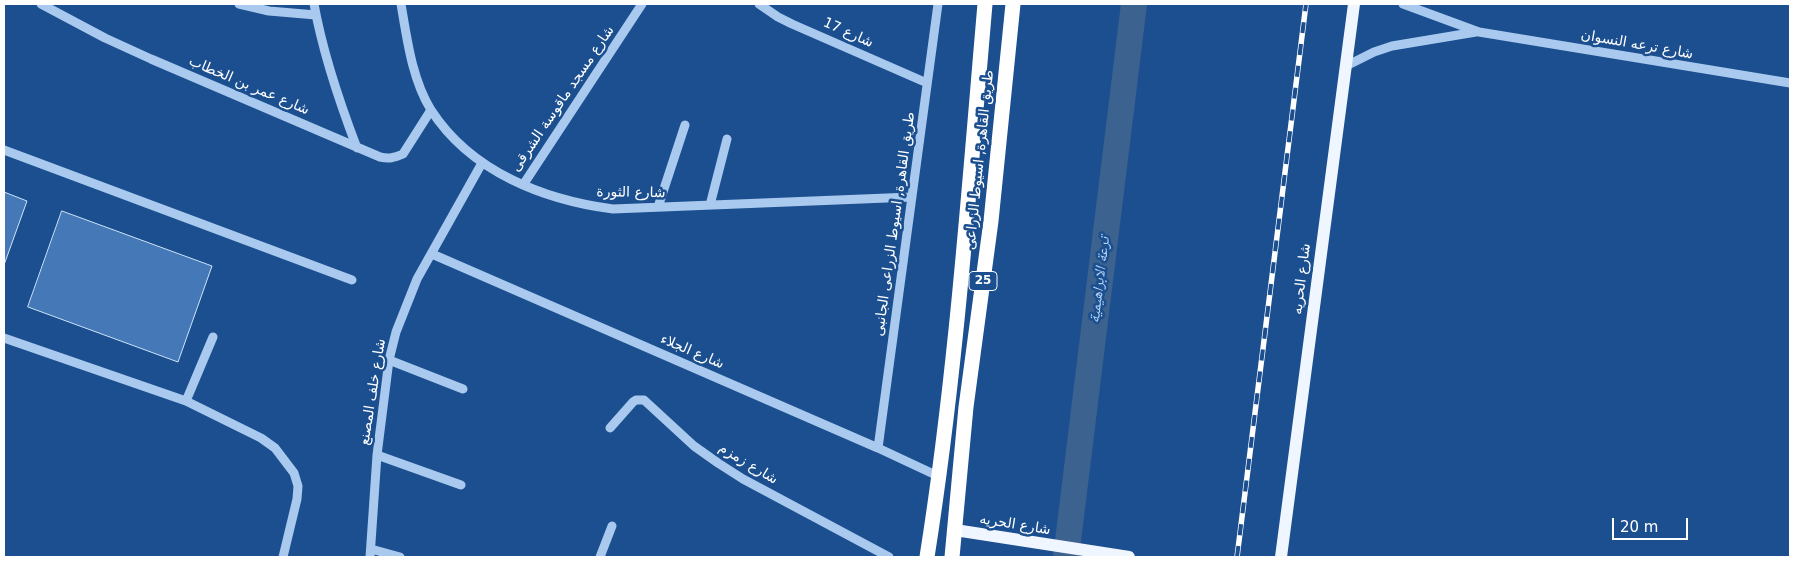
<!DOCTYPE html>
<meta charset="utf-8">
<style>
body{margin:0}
#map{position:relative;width:1794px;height:561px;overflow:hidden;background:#1b4f8f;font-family:"DejaVu Sans",sans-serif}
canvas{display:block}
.frame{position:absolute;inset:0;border:5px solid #fff;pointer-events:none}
.scale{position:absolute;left:1612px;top:518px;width:76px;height:22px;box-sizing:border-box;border:2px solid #fff;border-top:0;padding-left:6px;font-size:15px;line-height:18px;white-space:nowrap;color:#fff;-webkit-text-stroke:4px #1b4f8f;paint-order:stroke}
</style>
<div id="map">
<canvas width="1794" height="561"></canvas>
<div class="frame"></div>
<div class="scale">20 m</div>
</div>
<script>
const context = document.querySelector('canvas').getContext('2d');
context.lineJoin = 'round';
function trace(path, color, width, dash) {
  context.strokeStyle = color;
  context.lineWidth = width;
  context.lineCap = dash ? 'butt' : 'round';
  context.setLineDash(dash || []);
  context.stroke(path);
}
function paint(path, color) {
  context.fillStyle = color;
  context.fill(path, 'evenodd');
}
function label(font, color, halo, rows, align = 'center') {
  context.font = font + ' "DejaVu Sans","Noto Naskh Arabic",sans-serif';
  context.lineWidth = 5;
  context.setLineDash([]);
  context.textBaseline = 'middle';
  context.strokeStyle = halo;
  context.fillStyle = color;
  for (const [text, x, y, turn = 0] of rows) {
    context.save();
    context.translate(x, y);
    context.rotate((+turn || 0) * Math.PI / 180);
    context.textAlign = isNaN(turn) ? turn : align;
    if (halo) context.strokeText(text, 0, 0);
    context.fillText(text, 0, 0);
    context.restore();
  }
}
trace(new Path2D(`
 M1066 557 1134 4`), '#3c6290', 26);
const building = new Path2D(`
 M4 192 27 201 4 265Z
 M62 211 212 266 178 362 28 307Z`);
paint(building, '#4478b7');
trace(building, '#cfe3fa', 1);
trace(new Path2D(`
 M41 4 105 38 151 59 380 157C389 159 394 158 403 154L431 110
 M239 4 269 11 316 15
 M314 4C323 54 339 101 357 148
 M401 4C407 39 412 79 431 110 471 172 544 200 613 209L912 197
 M759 4 778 17 792 24 927 83
 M1403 4 1479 32 1790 83
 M1346 66 1374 52 1392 46 1476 32
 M4 150 352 280
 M523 185 642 4
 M710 205 727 139
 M658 207 685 125
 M432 254 878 448 940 477
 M4 338 186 401 261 438 275 448 294 473 298 486 297 499 283 557
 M389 360 463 389
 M186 401 213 337
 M610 428 633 402 636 400H644L694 446 718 463 743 479 889 557
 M878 448 938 4
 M377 455 461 485
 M371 549 400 557
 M370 557 377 455 389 360 396 332 417 279 482 163
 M600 557 612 526`), '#a9c9ee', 9);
trace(new Path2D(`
 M955 530 1129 557
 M1281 557 1354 4`), '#f0f6ff', 12);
trace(new Path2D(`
 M927 557C956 374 969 188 985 4
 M952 557 966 407 991 221 1013 4`), '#fff', 15);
const rail = new Path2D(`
 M1237 557 1306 4`);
trace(rail, '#fff', 5.5);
trace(rail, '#1b4f8f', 4, [11]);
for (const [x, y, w] of [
 [983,281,28]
]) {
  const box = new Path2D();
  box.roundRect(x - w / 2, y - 9.5, w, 19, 4);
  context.fillStyle = '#1b4f8f';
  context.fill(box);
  trace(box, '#fff', 1);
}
label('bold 12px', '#fff', null, [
 ["25",983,281]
]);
label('14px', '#fff', '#1b4f8f', [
 ["شارع 17",848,33,24],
 ["شارع ترعه النسوان",1637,45,10],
 ["شارع عمر بن الخطاب",249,86,23],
 ["شارع مسجد ماقوسة الشرقى",563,99,-56],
 ["طريق القاهرة, اسيوط الزراعى",980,160,-84],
 ["شارع الثورة",631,193,1],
 ["طريق القاهرة, اسيوط الزراعى الجانبى",895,224,-82],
 ["شارع الحريه",1302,279,-83],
 ["شارع الجلاء",692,352,23],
 ["شارع خلف المصنع",373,392,-81],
 ["شارع زمزم",748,464,31],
 ["شارع الحريه",1015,525,9]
]);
label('italic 15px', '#b5d3f5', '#1b4f8f', [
 ["ترعة الابراهيمية",1100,280,-83]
]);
</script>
